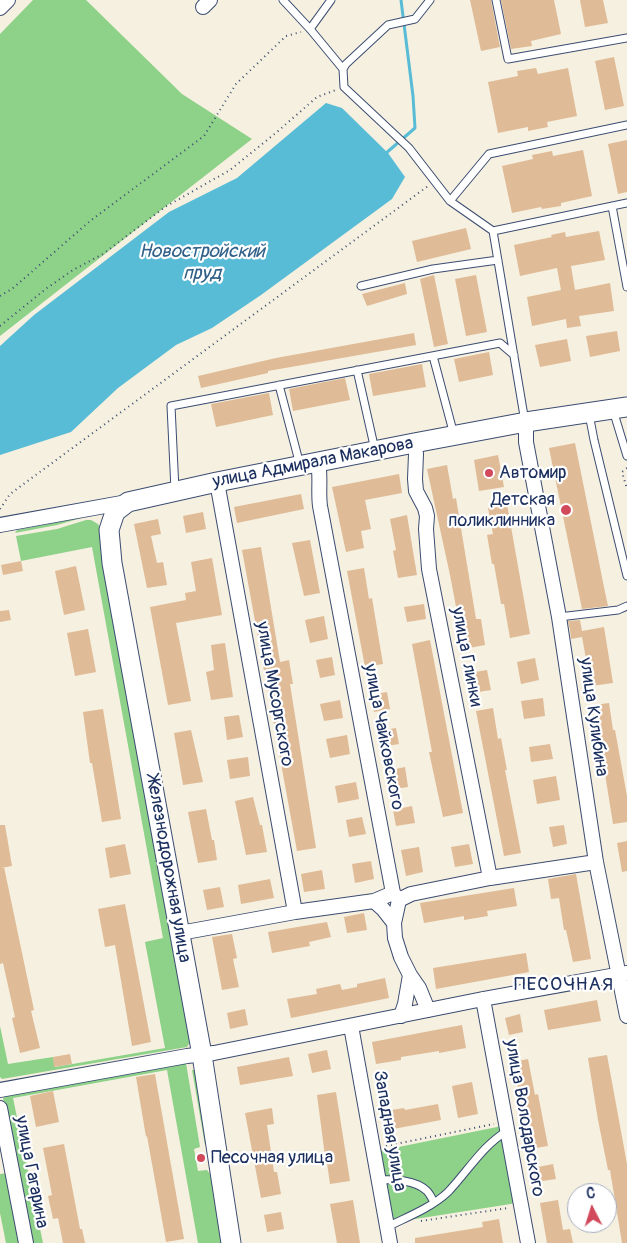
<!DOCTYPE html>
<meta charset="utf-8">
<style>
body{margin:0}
#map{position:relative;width:627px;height:1243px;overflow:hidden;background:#f5f0df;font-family:Pangolin,sans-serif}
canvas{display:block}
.north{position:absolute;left:567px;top:1183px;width:50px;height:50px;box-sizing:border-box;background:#fff;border:1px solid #a4acbf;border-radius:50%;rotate:355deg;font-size:14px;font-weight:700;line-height:20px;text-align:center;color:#1b2f5e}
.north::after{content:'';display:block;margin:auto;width:18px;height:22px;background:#d1495b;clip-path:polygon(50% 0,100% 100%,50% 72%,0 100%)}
</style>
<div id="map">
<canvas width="627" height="1243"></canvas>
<div class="north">С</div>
</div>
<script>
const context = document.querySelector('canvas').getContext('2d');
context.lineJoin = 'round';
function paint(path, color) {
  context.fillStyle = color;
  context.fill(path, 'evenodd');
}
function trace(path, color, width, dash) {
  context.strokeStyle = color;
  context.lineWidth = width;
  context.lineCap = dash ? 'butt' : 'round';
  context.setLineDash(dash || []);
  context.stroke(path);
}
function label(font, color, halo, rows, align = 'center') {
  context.font = font + ' Pangolin,sans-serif';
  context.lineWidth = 4.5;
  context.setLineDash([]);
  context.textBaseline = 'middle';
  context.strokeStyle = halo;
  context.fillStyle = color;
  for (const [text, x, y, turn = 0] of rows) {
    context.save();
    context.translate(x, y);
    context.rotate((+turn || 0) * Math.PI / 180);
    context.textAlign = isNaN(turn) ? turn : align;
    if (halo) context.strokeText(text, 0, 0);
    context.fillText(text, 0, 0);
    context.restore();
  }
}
paint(new Path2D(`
 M33 0H86L182 94 252 139 0 336V34Z
 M85 517 57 525 15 533 17 530Z
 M86 520H91L98 524 102 531 192 1039 187 1047 2 1079 0 1077V1026L8 1064 53 1057 55 1067 165 1048 145 942 163 938 92 547 21 561 16 536 57 529Z
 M186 1063 200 1147 194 1149 198 1171 207 1170 214 1179 223 1243H198L167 1070 13 1098 43 1243H32L3 1098 7 1093Z
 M192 1070H197L207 1131 205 1145Z
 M502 1126 517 1203 390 1223 379 1151Z
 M7 1173 21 1243H6L0 1213V1174Z`), '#8ed189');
paint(new Path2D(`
 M326 103 342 108 388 153 405 177 392 199 261 295 212 328 176 345 118 388 71 432 0 455V346L34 315 169 212 237 178Z`), '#59bcd7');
trace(new Path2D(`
 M385 154 415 128 413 96 401 0`), '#59bcd7', 3);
paint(new Path2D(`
 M470 0H491L500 47 481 51Z
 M501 0H554L561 34 531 41 532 46 511 49Z
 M580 0H603L608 23 585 27Z
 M614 57 624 106 605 110 595 61Z
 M536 68 538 74 568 68 577 116 547 122 548 127 528 131V127L498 133 488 82 518 76 517 71Z
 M627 140V192L618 194 608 144Z
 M583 150 592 196 561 203V206L542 209 541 207 512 213 502 166 533 159 532 155 552 151 553 156Z
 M466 228 471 249 417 262 412 241Z
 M599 231 605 260 571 266 575 290 610 283 614 311 579 316 581 326 567 328 566 319 532 326 527 297 561 290 557 268 520 276 514 245 552 237 551 235 565 232 566 237Z
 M434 275 448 344 434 347 420 279Z
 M476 275 487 332 466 336 455 279Z
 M405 283 407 294 367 306 362 294Z
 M617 331 620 351 590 357 586 336Z
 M414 333 416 345 268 371V373L201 388 198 376 276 358Z
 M567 339 571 361 540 367 535 345Z
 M489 352 493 375 459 382 454 359Z
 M422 364 426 387 373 396 369 374Z
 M345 378 350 400 293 411 289 389Z
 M269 393 273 415 216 427 211 404Z
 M575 443 605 592 608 606 582 609 549 448Z
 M498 455 504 487 479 491 474 460Z
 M447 465 453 499 456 498 476 619H481L485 645 464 649 450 575 427 469Z
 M399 474 402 493 365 500 371 529 361 531 364 548 346 552 332 487Z
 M301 494 304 509 237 523 234 507Z
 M507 504 530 634 510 638 504 604H501L494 564H492L487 535 493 534 488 508Z
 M203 512 206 529 186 533 183 516Z
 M407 515 417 575 398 578 393 551 396 550 390 519Z
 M158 519 161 534 151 536 157 563 163 562 167 585 147 588 134 524Z
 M310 540 320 593 304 596 292 543Z
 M261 547 280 662 289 660 293 684H290L316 848 297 851 242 550Z
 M212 558 222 615 176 623 191 701 168 705 150 607 186 600 185 593 196 591 191 562Z
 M21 561 23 571 3 575 1 565Z
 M76 566 85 610 64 615 55 571Z
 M364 568 369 599 372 598 383 664 365 667 347 571Z
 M424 604 426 619 407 622 404 607Z
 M9 610 11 620 0 622V611Z
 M324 616 328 639 310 643 305 620Z
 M580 620 582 631 604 627 613 683 591 686 582 637 571 639 570 630 568 621Z
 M88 629 96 672 75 676 67 633Z
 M430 640 463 813 443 817 429 752H432L412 644Z
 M225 643 233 697 211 700 206 672 214 670 211 645Z
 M332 657 335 675 320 678 316 660Z
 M535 658 539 680 521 684 517 662Z
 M487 670 491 690 472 693 469 673Z
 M387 692 390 709 374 712 371 695Z
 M543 698 545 716 524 719 521 701Z
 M340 700 343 718 324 721 320 704Z
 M609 703 613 730H615L627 796V822L613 824 594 705Z
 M493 708 498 739 501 738 507 770H505L521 853 504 856 476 711Z
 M103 709 121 819 102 822 92 763H90L83 712Z
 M239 715 243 737 227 740 224 717Z
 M396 728 399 744 381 747 378 731Z
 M191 730 203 782 183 785 174 733Z
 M347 735 350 754 330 758 326 739Z
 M550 744 553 759 531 762 529 747Z
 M248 757 250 776 230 779 227 760Z
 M405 767 408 787 389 790 386 771Z
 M556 776 560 800 537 804 533 780Z
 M356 782 359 799 338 803 335 786Z
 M253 797 260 825H262L267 852 246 855 235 801Z
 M412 806 415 823 396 826 393 810Z
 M206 809 212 840H214L217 860 198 863 188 812Z
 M362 817 366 834 349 837 346 820Z
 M0 825H5L12 866 1 868 4 867 34 1010 31 1011 40 1048 20 1053 12 1018 15 1017 3 963 0 964Z
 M564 825 567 844 553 847 549 827Z
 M627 841V871L622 872 617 843Z
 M125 844 131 874 110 878 105 848Z
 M469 844 473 864 455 867 451 847Z
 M419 847 423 872 406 876 401 850Z
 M371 861 374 879 355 883 352 864Z
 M322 870 325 889 304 892 301 874Z
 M576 874 591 959 573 962 566 930H564L559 898 551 899 548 879Z
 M270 879 274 898 241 904 238 885Z
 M220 887 224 907 207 910 203 890Z
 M514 888 517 906 487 911 488 916 464 920V916L424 923 420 903Z
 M125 904 151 1042 132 1046 115 945 105 947 98 909Z
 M364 913 367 930 347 933 344 917Z
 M327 922 331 937 309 942 310 946 272 953 268 932Z
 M232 934 237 958 233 959 239 987 222 990 212 937Z
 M526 953 529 972 436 989 433 968Z
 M385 978 389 998 291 1018 287 999 317 994 316 989 340 984 342 990 357 987V984Z
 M597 1000 601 1021 548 1030 544 1010Z
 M245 1009 248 1025 230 1029 227 1013Z
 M520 1014 523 1032 509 1035 505 1018Z
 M462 1025 466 1048 439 1053V1051L401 1057V1060L376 1064 372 1042Z
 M327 1050 331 1069 312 1073 308 1054Z
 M70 1054 72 1064 54 1067 53 1057Z
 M607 1055 627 1164V1243H622L610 1170H608L598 1120 588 1058Z
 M289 1057 293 1076 240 1085 237 1067Z
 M528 1059 535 1095 538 1094 548 1146 530 1149 513 1062Z
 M155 1074 184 1239 166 1242 147 1136 146 1137 136 1077Z
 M472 1082 478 1114 458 1118 452 1086Z
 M53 1091 59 1122 36 1127 30 1096Z
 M336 1092 350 1181 330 1184 326 1156H325L317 1095Z
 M438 1104 441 1120 388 1130 385 1111 404 1108 405 1110Z
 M272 1108 274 1124 267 1125 274 1172H277L281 1194 261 1198 245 1113Z
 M64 1144 80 1229H82L85 1243H63L58 1218 53 1219 48 1196 52 1195 43 1148Z
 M553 1164 556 1179 536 1182 533 1168Z
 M353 1200 360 1243H337L330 1204Z
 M558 1200 563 1230 570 1229 573 1243H547L540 1203Z
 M281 1212 284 1229 267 1232 264 1215Z
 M499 1219 503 1243H415V1238L483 1227 482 1222Z`), '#e0bb97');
const lane = new Path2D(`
 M283 0 310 29 343 69 344 87 409 148 450 201 493 231 525 422
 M496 0 508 59 627 38
 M310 29 331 0
 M343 69 346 64 388 25 415 19 430 0
 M450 201 489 154 627 125
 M612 206 627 287
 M493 231 627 203
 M361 286 433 269 498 260
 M433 356 454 435
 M357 370 375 450
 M279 385 300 465
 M613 410 627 456
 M589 414 594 440 627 576
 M175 490 171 406 500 343 514 355
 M559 617 618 610 627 606
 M379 1180C393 1179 416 1180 427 1191 430 1194 432 1199 434 1202
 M387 1227C407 1217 431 1208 448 1192 468 1171 482 1146 507 1131`);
const street = new Path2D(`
 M203 7 210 0
 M0 8 8 0
 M526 422V442L559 617 596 862 627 1016
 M414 443 416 454 415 479 416 491 425 508 427 516 426 529 429 569 490 878
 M318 462C321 477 318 491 320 506L393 893 399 900 394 923 395 938 401 957 410 975 419 988 428 1010
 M217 482 295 912
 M0 525 127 502
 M399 900 411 894 490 878 596 862
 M374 901 383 909 394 923
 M180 933 295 912 374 901 393 893
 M483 999 528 1243
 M401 1016 405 1004 410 975
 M351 1026 390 1243
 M0 1090 187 1056 214 1053 483 999 627 973
 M0 1108 26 1243`);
const secondary = new Path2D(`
 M231 1243 202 1055 112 563 109 530 115 512 128 502 217 482 414 443 526 422 627 407`);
trace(lane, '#3c4c71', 9);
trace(street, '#3c4c71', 16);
trace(secondary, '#3c4c71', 21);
trace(new Path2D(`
 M0 296 12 289 90 221 204 136 236 84 286 36 301 32
 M0 326 47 288 73 270 103 254 165 207 230 170 277 132 317 97 336 90
 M627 468 622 472 627 489
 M0 509 10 494 428 186
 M386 1146 494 1124
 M421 1221 508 1208`), '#3c4c71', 2, [1, 4]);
trace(lane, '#fff', 7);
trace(street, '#fff', 14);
trace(secondary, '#fff', 19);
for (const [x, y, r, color] of [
 [489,473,5,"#d1495b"],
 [566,510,6,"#d1495b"],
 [201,1158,5,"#d1495b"]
]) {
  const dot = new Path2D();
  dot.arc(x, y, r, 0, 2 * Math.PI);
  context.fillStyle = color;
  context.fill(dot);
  trace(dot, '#fff', 2);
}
label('18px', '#1b2f5e', '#fff', [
 ["улица Адмирала Макарова",313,463,-11],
 ["улица Глинки",466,657,79],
 ["улица Мусоргского",274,694,80],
 ["улица Кулибина",593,717,82],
 ["улица Чайковского",383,737,79],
 ["Железнодорожная улица",168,869,80],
 ["улица Володарского",524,1118,80],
 ["Западная улица",389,1131,80],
 ["улица Гагарина",31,1172,79]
]);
label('18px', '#1b2f5e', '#fff', [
 ["Автомир",499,473],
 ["Детская",555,500,"right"],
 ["поликлинника",555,521,"right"],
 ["Песочная улица",211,1158]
], 'left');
label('italic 19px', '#316088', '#fff', [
 ["Новостройский",202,252],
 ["пруд",202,274]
]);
context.letterSpacing = '1px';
label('19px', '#1b2f5e', '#fff', [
 ["ПЕСОЧНАЯ",564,985]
]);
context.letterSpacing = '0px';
</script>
